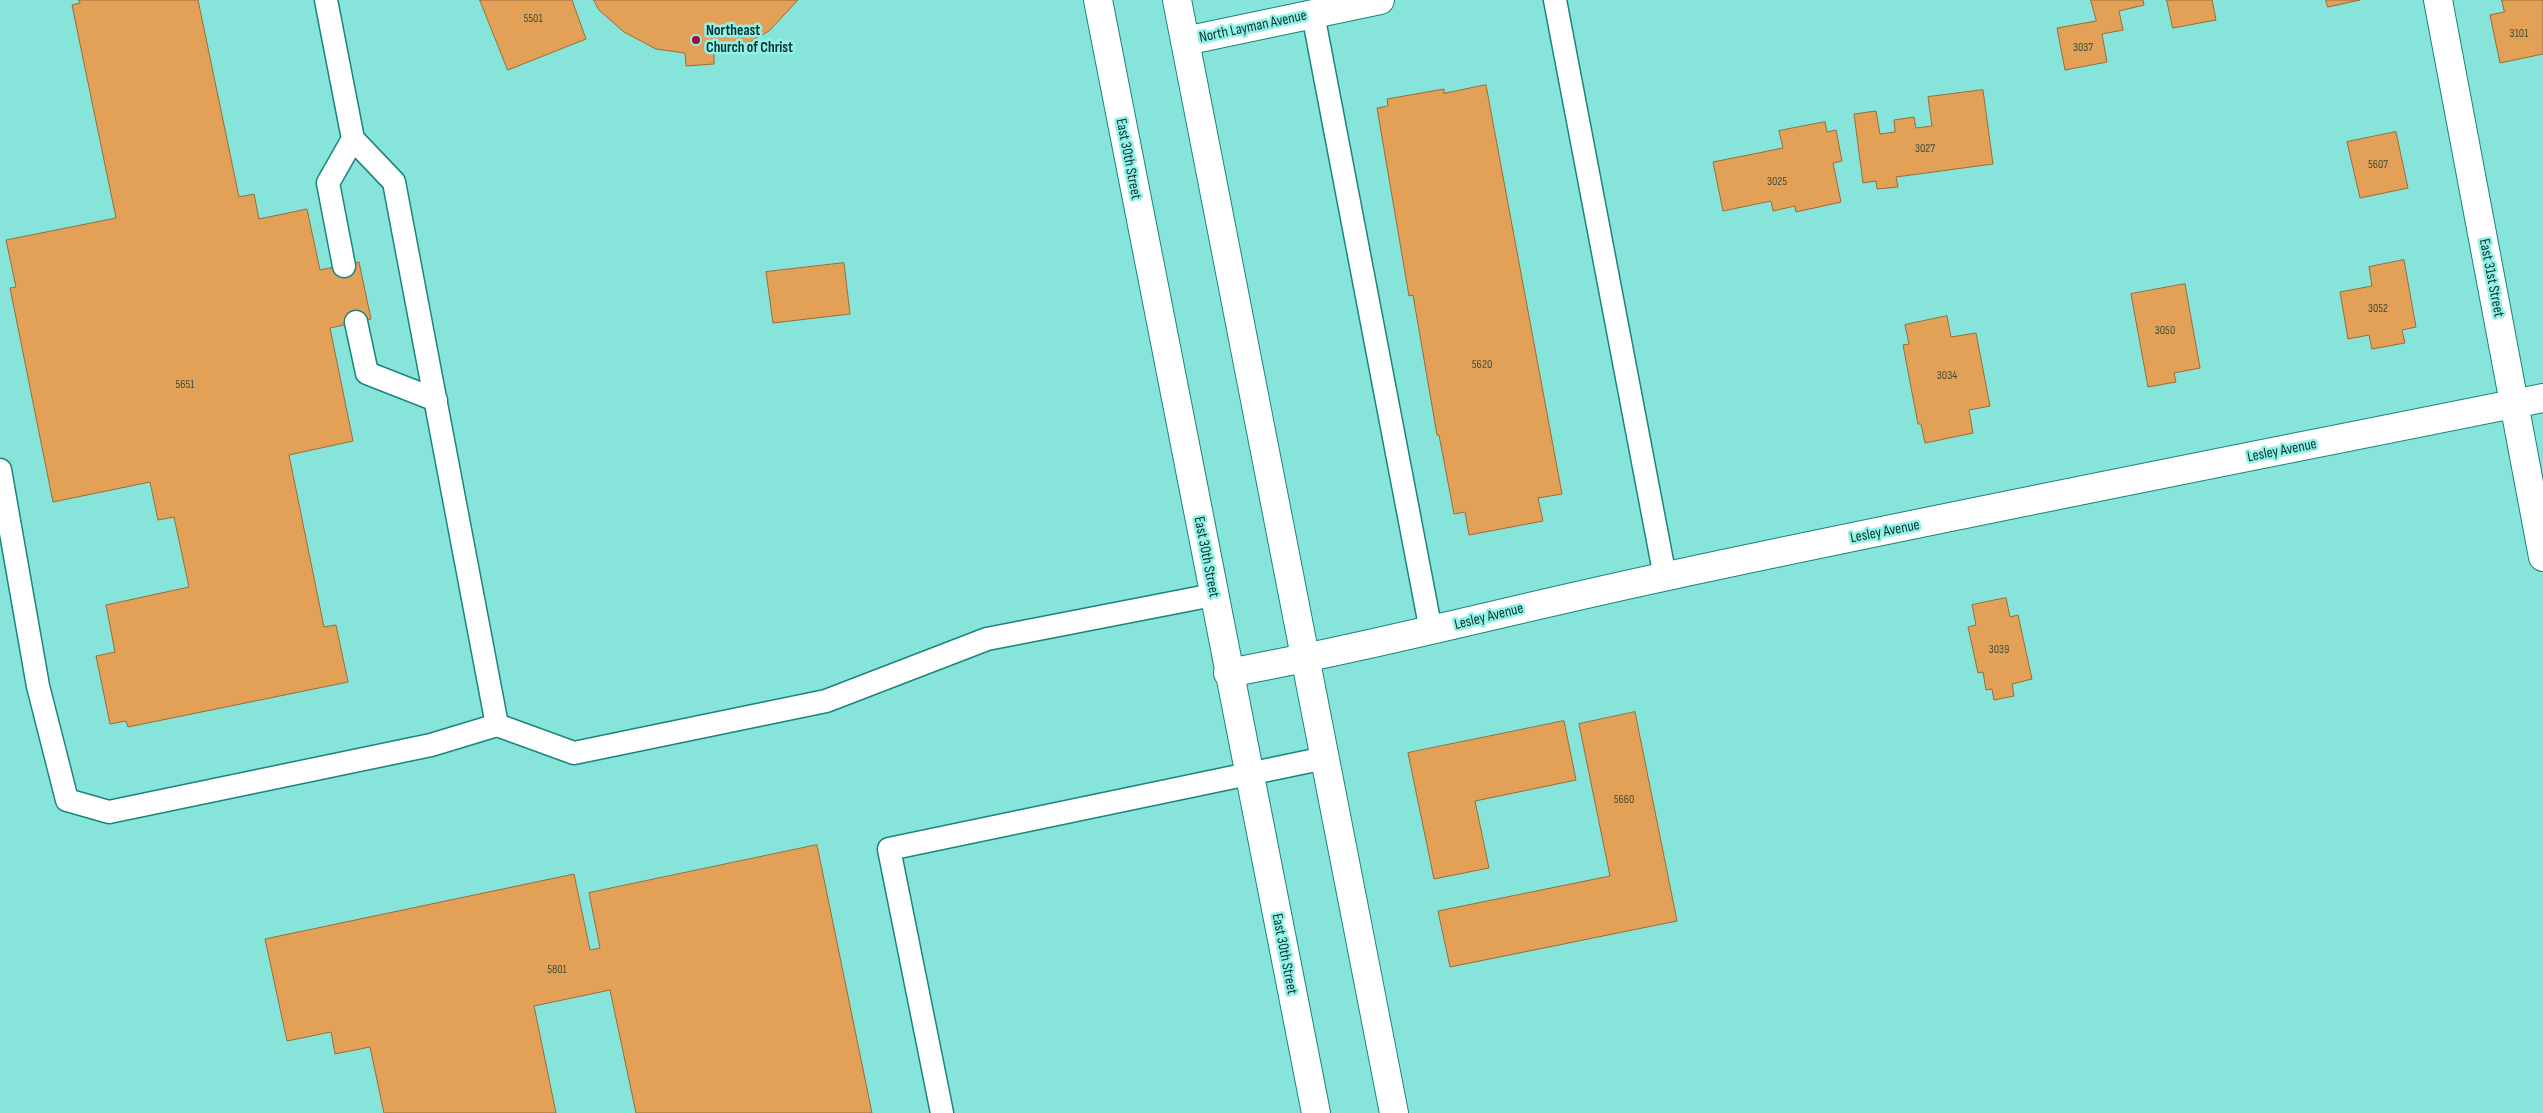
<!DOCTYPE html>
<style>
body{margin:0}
canvas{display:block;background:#86e4da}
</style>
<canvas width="2543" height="1113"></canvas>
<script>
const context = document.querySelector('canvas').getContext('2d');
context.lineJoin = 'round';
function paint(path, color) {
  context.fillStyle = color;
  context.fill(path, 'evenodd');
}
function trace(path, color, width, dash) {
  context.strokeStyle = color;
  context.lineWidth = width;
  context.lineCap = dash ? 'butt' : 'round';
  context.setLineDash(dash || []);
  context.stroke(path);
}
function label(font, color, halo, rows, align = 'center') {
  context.font = font + ' "Sofia Sans Condensed",sans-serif';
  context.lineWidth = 5;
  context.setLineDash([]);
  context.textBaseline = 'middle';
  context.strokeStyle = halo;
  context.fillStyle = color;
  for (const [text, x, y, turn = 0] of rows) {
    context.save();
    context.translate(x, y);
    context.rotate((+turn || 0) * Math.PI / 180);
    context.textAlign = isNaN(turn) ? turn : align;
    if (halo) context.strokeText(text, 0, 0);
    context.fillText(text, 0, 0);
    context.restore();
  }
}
const building = new Path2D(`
 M79 0H198L239 197 254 194 259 219 307 209 320 270 359 262 371 319 330 328 353 441 289 455 324 627 336 625 348 682 128 727 126 721 110 724 96 656 115 652 106 605 189 587 174 517 158 520 150 482 53 502 10 288 16 287 6 240 116 218 72 5 80 3Z
 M480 0H572L586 39 508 70Z
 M594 0H798L769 31 739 48 714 54V64L686 66 685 53 656 49 624 32 599 10Z
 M2091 0H2143L2144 5 2119 11 2123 30 2102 34 2107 62 2065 70 2057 28 2096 21Z
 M2167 0H2212L2216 20 2173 28Z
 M2326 0H2360L2328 7Z
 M2502 0H2543V54L2500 63 2490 15 2504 12Z
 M1486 85 1562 494 1538 498 1543 521 1469 535 1465 512 1454 514 1439 435H1437L1413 295 1409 296 1377 108 1388 106 1387 99 1444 89V93Z
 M1983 90 1993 164 1896 177 1898 187 1877 189 1876 181 1863 183 1854 114 1876 111 1880 134 1895 132 1894 120 1914 117 1916 128 1932 126 1928 97Z
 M1825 122 1827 132 1836 130 1842 161 1833 163 1841 202 1796 212 1795 206 1773 211 1771 201 1723 211 1713 162 1783 148 1779 131Z
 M2396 132 2408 188 2360 198 2347 142Z
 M2404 260 2416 327 2402 330 2405 343 2372 349 2369 335 2348 339 2340 292 2372 286 2369 267Z
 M844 263 850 314 773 323 766 272Z
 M2185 284 2200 368 2174 373 2176 382 2148 387 2131 294Z
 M1947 316 1951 337 1976 333 1990 406 1969 410 1973 433 1925 443 1921 424H1918L1903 345 1909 344 1905 325Z
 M2006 598 2010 617 2018 615 2032 679 2012 684 2014 696 1994 700 1992 689 1986 690 1983 672 1978 673 1968 627 1976 625 1972 605Z
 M1635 712 1677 921 1450 967 1438 911 1610 876 1579 724Z
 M1564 721 1576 780 1475 801 1489 868 1434 879 1408 753Z
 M817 845 872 1113H636L610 990 534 1006 556 1113H384L370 1047 335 1054 331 1032 287 1041 265 939 574 874 590 950 600 948 589 893Z`);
paint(building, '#e3a158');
trace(building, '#9a6b37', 1);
const service = new Path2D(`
 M1555 0 1665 577
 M1313 14 1431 631
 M344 266 328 183 353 139
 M356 322 367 373 436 400
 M0 470 38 686 67 800 109 812 431 745 497 725 394 182 353 139 326 0
 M497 725 574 753 826 701 987 639 1213 595
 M942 1113 889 849 1325 758`);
const minor = new Path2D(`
 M2438 0 2543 557
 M1185 41 1380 0
 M1228 673C1374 646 1518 608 1663 577 1956 514 2250 457 2543 398`);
const secondary = new Path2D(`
 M1098 0 1316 1113
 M1177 0 1394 1113`);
trace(service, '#1b847c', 25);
trace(minor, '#1b847c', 30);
trace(secondary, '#1b847c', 30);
trace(service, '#fff', 22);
trace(minor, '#fff', 28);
trace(secondary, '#fff', 28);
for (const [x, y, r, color] of [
 [696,40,5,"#a00445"]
]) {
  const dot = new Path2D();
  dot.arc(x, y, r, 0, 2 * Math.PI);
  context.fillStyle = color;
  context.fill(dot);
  trace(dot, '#94f1e7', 2);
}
label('12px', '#404f3a', null, [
 ["5501",533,19],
 ["3101",2519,34],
 ["3037",2083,48],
 ["3027",1925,149],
 ["5607",2378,165],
 ["3025",1777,182],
 ["3052",2378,309],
 ["3050",2165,331],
 ["5620",1482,365],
 ["3034",1947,376],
 ["5651",185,385],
 ["3039",1999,650],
 ["5660",1624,800],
 ["5801",557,970]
]);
label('15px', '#0a3430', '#94f1e7', [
 ["North Layman Avenue",1253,27,-12],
 ["East 30th Street",1128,159,79],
 ["East 31st Street",2491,278,79],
 ["Lesley Avenue",2282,451,-11],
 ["Lesley Avenue",1885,532,-11],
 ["East 30th Street",1206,557,79],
 ["Lesley Avenue",1489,617,-14],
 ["East 30th Street",1284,954,79]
]);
label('bold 15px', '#0a3430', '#94f1e7', [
 ["Northeast",706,31],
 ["Church of Christ",706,48]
], 'left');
</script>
